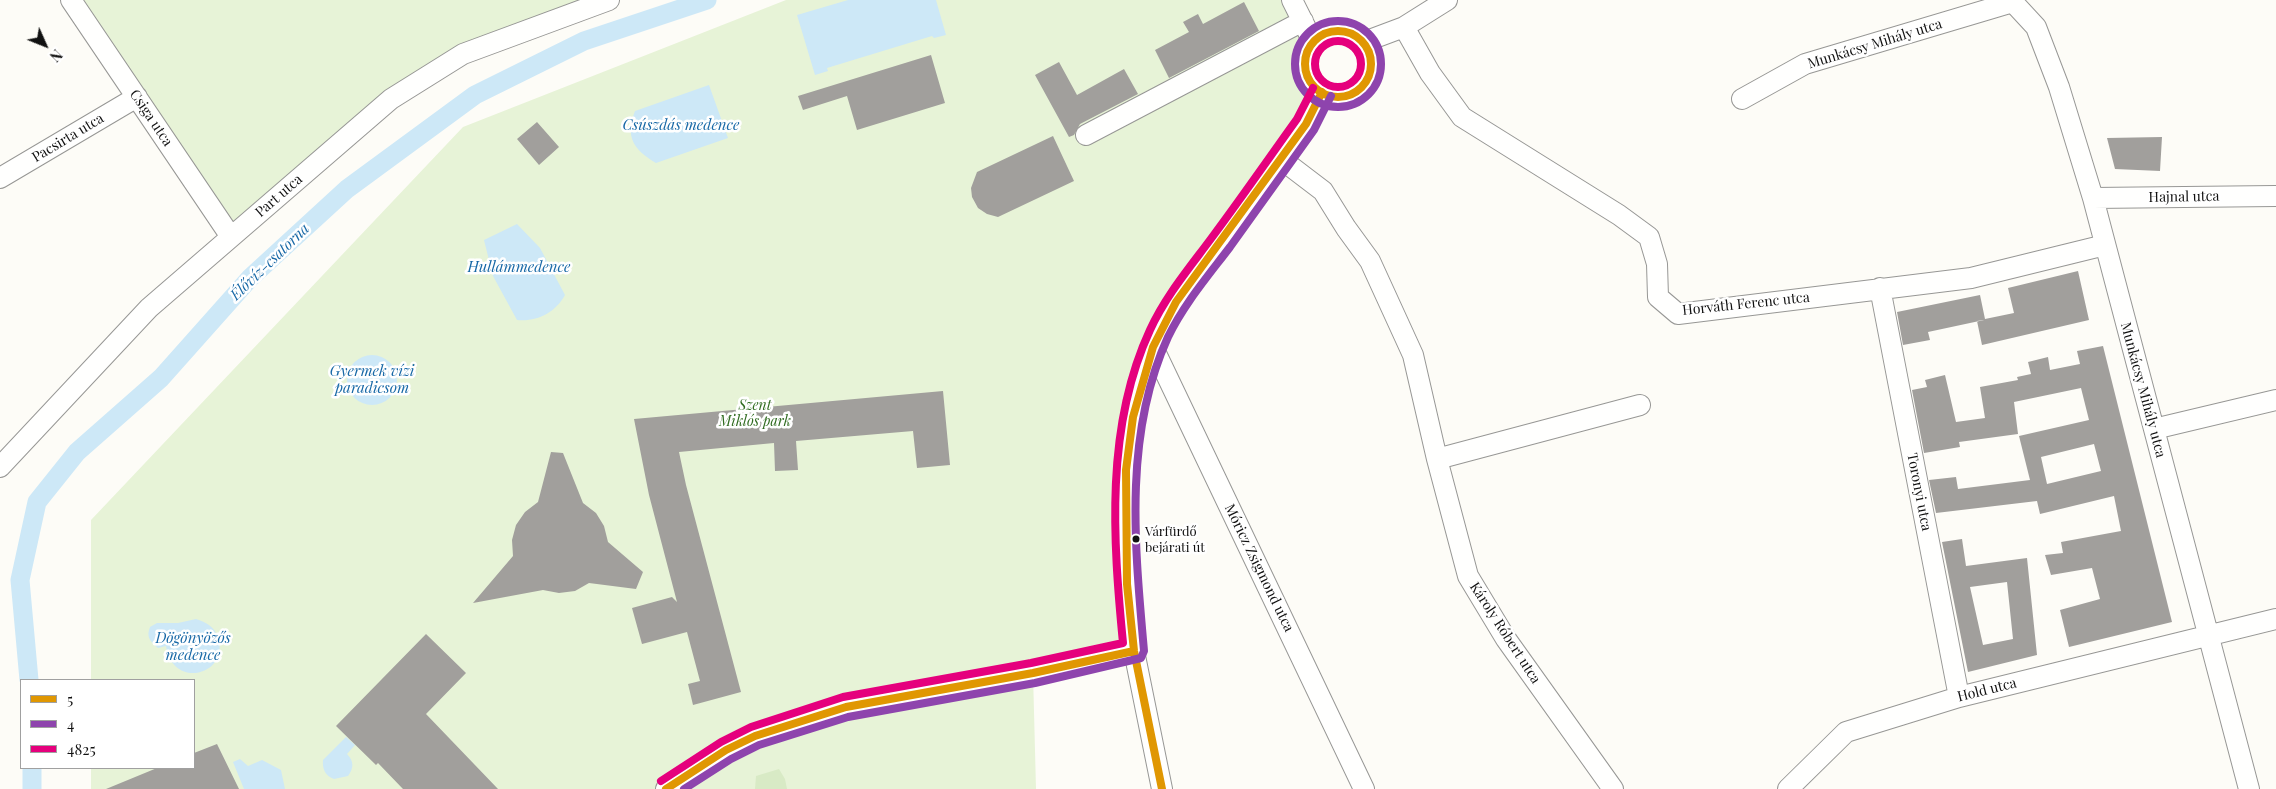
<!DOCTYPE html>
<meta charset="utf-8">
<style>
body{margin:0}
#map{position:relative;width:2276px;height:789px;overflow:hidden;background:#fdfcf7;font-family:"Playfair Display",serif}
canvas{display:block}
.legend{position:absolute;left:20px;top:679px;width:175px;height:90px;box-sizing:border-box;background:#fff;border:1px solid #a0a0a0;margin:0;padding:6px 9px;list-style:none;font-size:15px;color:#111}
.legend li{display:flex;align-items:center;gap:10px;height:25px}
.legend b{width:25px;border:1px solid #a0a0a0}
.north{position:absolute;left:20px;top:20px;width:50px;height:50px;-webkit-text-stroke:4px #fff;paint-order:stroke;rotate:134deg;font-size:14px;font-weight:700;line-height:20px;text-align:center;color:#111}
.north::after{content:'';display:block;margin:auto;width:18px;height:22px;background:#111;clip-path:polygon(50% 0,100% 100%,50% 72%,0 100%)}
</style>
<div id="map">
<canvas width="2276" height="789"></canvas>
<ul class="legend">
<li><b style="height:6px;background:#e09702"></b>5</li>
<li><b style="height:6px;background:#8e44ad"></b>4</li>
<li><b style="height:6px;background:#e5007d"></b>4825</li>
</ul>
<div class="north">N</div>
</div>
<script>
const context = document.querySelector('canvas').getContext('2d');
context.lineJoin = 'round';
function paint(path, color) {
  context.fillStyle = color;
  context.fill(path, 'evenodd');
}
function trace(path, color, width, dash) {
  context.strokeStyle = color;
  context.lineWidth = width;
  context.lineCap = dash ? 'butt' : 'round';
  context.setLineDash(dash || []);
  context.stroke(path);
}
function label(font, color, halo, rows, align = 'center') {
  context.font = font + ' "Playfair Display",serif';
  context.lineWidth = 5;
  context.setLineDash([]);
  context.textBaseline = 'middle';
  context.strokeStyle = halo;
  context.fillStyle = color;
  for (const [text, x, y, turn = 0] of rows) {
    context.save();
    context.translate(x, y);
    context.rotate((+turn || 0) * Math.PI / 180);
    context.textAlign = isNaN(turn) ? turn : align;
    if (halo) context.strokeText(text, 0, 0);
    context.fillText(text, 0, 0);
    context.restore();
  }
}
paint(new Path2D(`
 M71 0H609L463 54 231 237Z
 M786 0H1292L1313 42 1307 52V75L1322 92 1176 302 1133 417 1134 651 1033 673 1036 789H91V768H194V680H91V520L463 127Z`), '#e7f3d7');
paint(new Path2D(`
 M779 769 785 779 787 789H755L756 776Z`), '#d8eac5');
paint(new Path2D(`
 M848 0H936L946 35 934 38 932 36 827 68 828 71 815 75 797 15Z
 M709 85 728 138 656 163C633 149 625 137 635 111Z
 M517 224 540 248 565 295C555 313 537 322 517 320L493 276 484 240Z
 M347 380a25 25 0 1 1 50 0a25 25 0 1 1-50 0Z
 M196 619C206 622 215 627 218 638 230 674 173 691 166 646L158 648C150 641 146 637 150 627L157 623H178Z
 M346 737 355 745 347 754C354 761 354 768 348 776L334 779C326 776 322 770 323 760Z
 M240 759 248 766 262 760 281 770 285 789H244L233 762Z`), '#cde8f7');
trace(new Path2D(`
 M29 680 20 580 37 502 77 452 161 378 250 278 347 189 475 95 584 41 707 0
 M32 768V789`), '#cde8f7', 19);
paint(new Path2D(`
 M1244 2 1259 31 1169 78 1155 50 1189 32 1183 22 1198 14 1203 24Z
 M931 55 945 103 857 130 847 96 803 110 798 96Z
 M1059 62 1077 95 1124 69 1138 94 1080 124 1074 135 1069 137 1035 75Z
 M537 122 559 147 539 165 517 139Z
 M1053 136 1074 181 998 217 987 214 978 208 972 197 971 188 977 172Z
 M2162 137 2160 171 2115 169 2107 138Z
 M2078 271 2089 320 1982 345 1977 321 1984 320 1928 332 1930 340 1903 345 1897 312 1980 295 1985 319 2014 313 2008 288Z
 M2103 346 2172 622 2069 647 2060 610 2100 599 2092 568 2051 575 2045 555 2063 553 2061 542 2121 531 2114 496 2040 514 2037 501 1936 513 1929 480 1956 477 1958 489 2030 480 2019 436 2089 420 2081 388 2014 402 2018 434 1959 442 1960 447 1924 453 1912 390 1927 387 1925 380 1945 375 1956 422 1985 418 1980 387 2018 380 2017 377 2031 374 2028 362 2048 357 2050 370 2080 364 2077 351ZM2094 444 2101 471 2047 484 2041 457Z
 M943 391 950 465 917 468 913 431 796 441 798 470 775 471 774 443 679 452 686 485 741 692 693 705 688 684 700 681 687 632 642 644 632 608 672 597 677 602 649 495 634 419Z
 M551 452 563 453 583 503 596 513 604 526 608 542 643 572 636 589 589 583 575 591 559 593 543 590 473 603 513 556 512 540 516 525 525 512 538 502Z
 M1962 539 1966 566 2027 558 2037 655 1968 672 1942 542ZM2007 582 2013 639 1983 645 1970 587Z
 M426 634 466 673 426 714 498 789H403L378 763 376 765 336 726Z
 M217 744 239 789H106L157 768H194V753Z`), '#a19f9c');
const minor = new Path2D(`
 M71 0 231 237
 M1292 0 1309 34
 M2011 0 2036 27 2059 87 2093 198 2249 789
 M1404 27 1430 73 1462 117 1619 215 1649 237 1657 264 1658 297 1678 314 1971 278 2105 245
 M1305 64a33 33 0 1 1 66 0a33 33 0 1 1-66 0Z
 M1364 42 1404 27 1447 0
 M1742 99 1805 64 2013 2
 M1086 135 1303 21
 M1281 159 1323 191 1346 228 1370 261 1413 355 1437 459 1468 576 1506 639 1613 789
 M0 178 137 97
 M2093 198 2276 196
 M1880 288 1959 697
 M1153 347 1364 789
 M2154 429 2276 400
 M1437 459 1640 405
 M0 467 149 308 391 99 463 54 609 0
 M666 789 726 750 755 736 846 707 1033 673 1134 651
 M1162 789 1134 651 1127 584 1125 536 1126 470 1133 417 1153 347 1176 302 1306 124 1322 92
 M1788 789 1846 732 1959 697 2276 619`);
trace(minor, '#979795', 22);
trace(minor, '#fffffe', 20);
trace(new Path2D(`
 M1305 64a33 33 0 1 1 66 0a33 33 0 1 1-66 0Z
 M666 789 726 750 755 736 846 707 1033 673 1134 651
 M1162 789 1134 651 1127 584 1126 470 1133 417 1153 347 1176 302 1306 124 1322 92`), '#e09702', 8);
trace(new Path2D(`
 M1295 64a43 43 0 1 1 86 0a43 43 0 1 1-86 0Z
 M684 789 731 759 759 745 848 717 1035 683 1141 658 1144 651C1135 548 1123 435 1168 337 1184 304 1208 276 1230 247 1258 208 1286 169 1314 130L1331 96`), '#8e44ad', 8);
trace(new Path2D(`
 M1315 64a23 23 0 1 1 46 0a23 23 0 1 1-46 0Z
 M661 781 721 742 751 727 843 697 1031 663 1123 643C1113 540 1105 427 1150 330 1166 295 1191 266 1213 236 1242 197 1269 158 1297 119L1313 88`), '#e5007d', 8);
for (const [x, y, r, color] of [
 [1136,539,4.5,"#111"]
]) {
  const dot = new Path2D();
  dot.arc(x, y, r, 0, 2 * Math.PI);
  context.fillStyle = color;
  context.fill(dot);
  trace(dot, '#fff', 2);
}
label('13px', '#111', '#fff', [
 ["Várfürdő",1145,532],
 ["bejárati út",1145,548]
], 'left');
label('14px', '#111', '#fff', [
 ["Munkácsy Mihály utca",1875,44,-17],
 ["Csiga utca",151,118,56],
 ["Pacsirta utca",68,138,-31],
 ["Part utca",279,196,-41],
 ["Hajnal utca",2184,197,-1],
 ["Horváth Ferenc utca",1746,304,-6],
 ["Munkácsy Mihály utca",2143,390,75],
 ["Toronyi utca",1919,492,79],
 ["Móricz Zsigmond utca",1259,568,64],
 ["Károly Róbert utca",1505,633,57],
 ["Hold utca",1987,690,-14]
]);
label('italic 14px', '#2f6b1f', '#fff', [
 ["Szent",755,406],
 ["Miklós park",755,422]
]);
label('italic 15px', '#1768a6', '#fff', [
 ["Csúszdás medence",681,125],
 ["Élővíz-csatorna",270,262,-44],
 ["Hullámmedence",519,267],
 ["Gyermek vízi",372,371],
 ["paradicsom",372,388],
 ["Dögönyözős",193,638],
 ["medence",193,655]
]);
</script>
